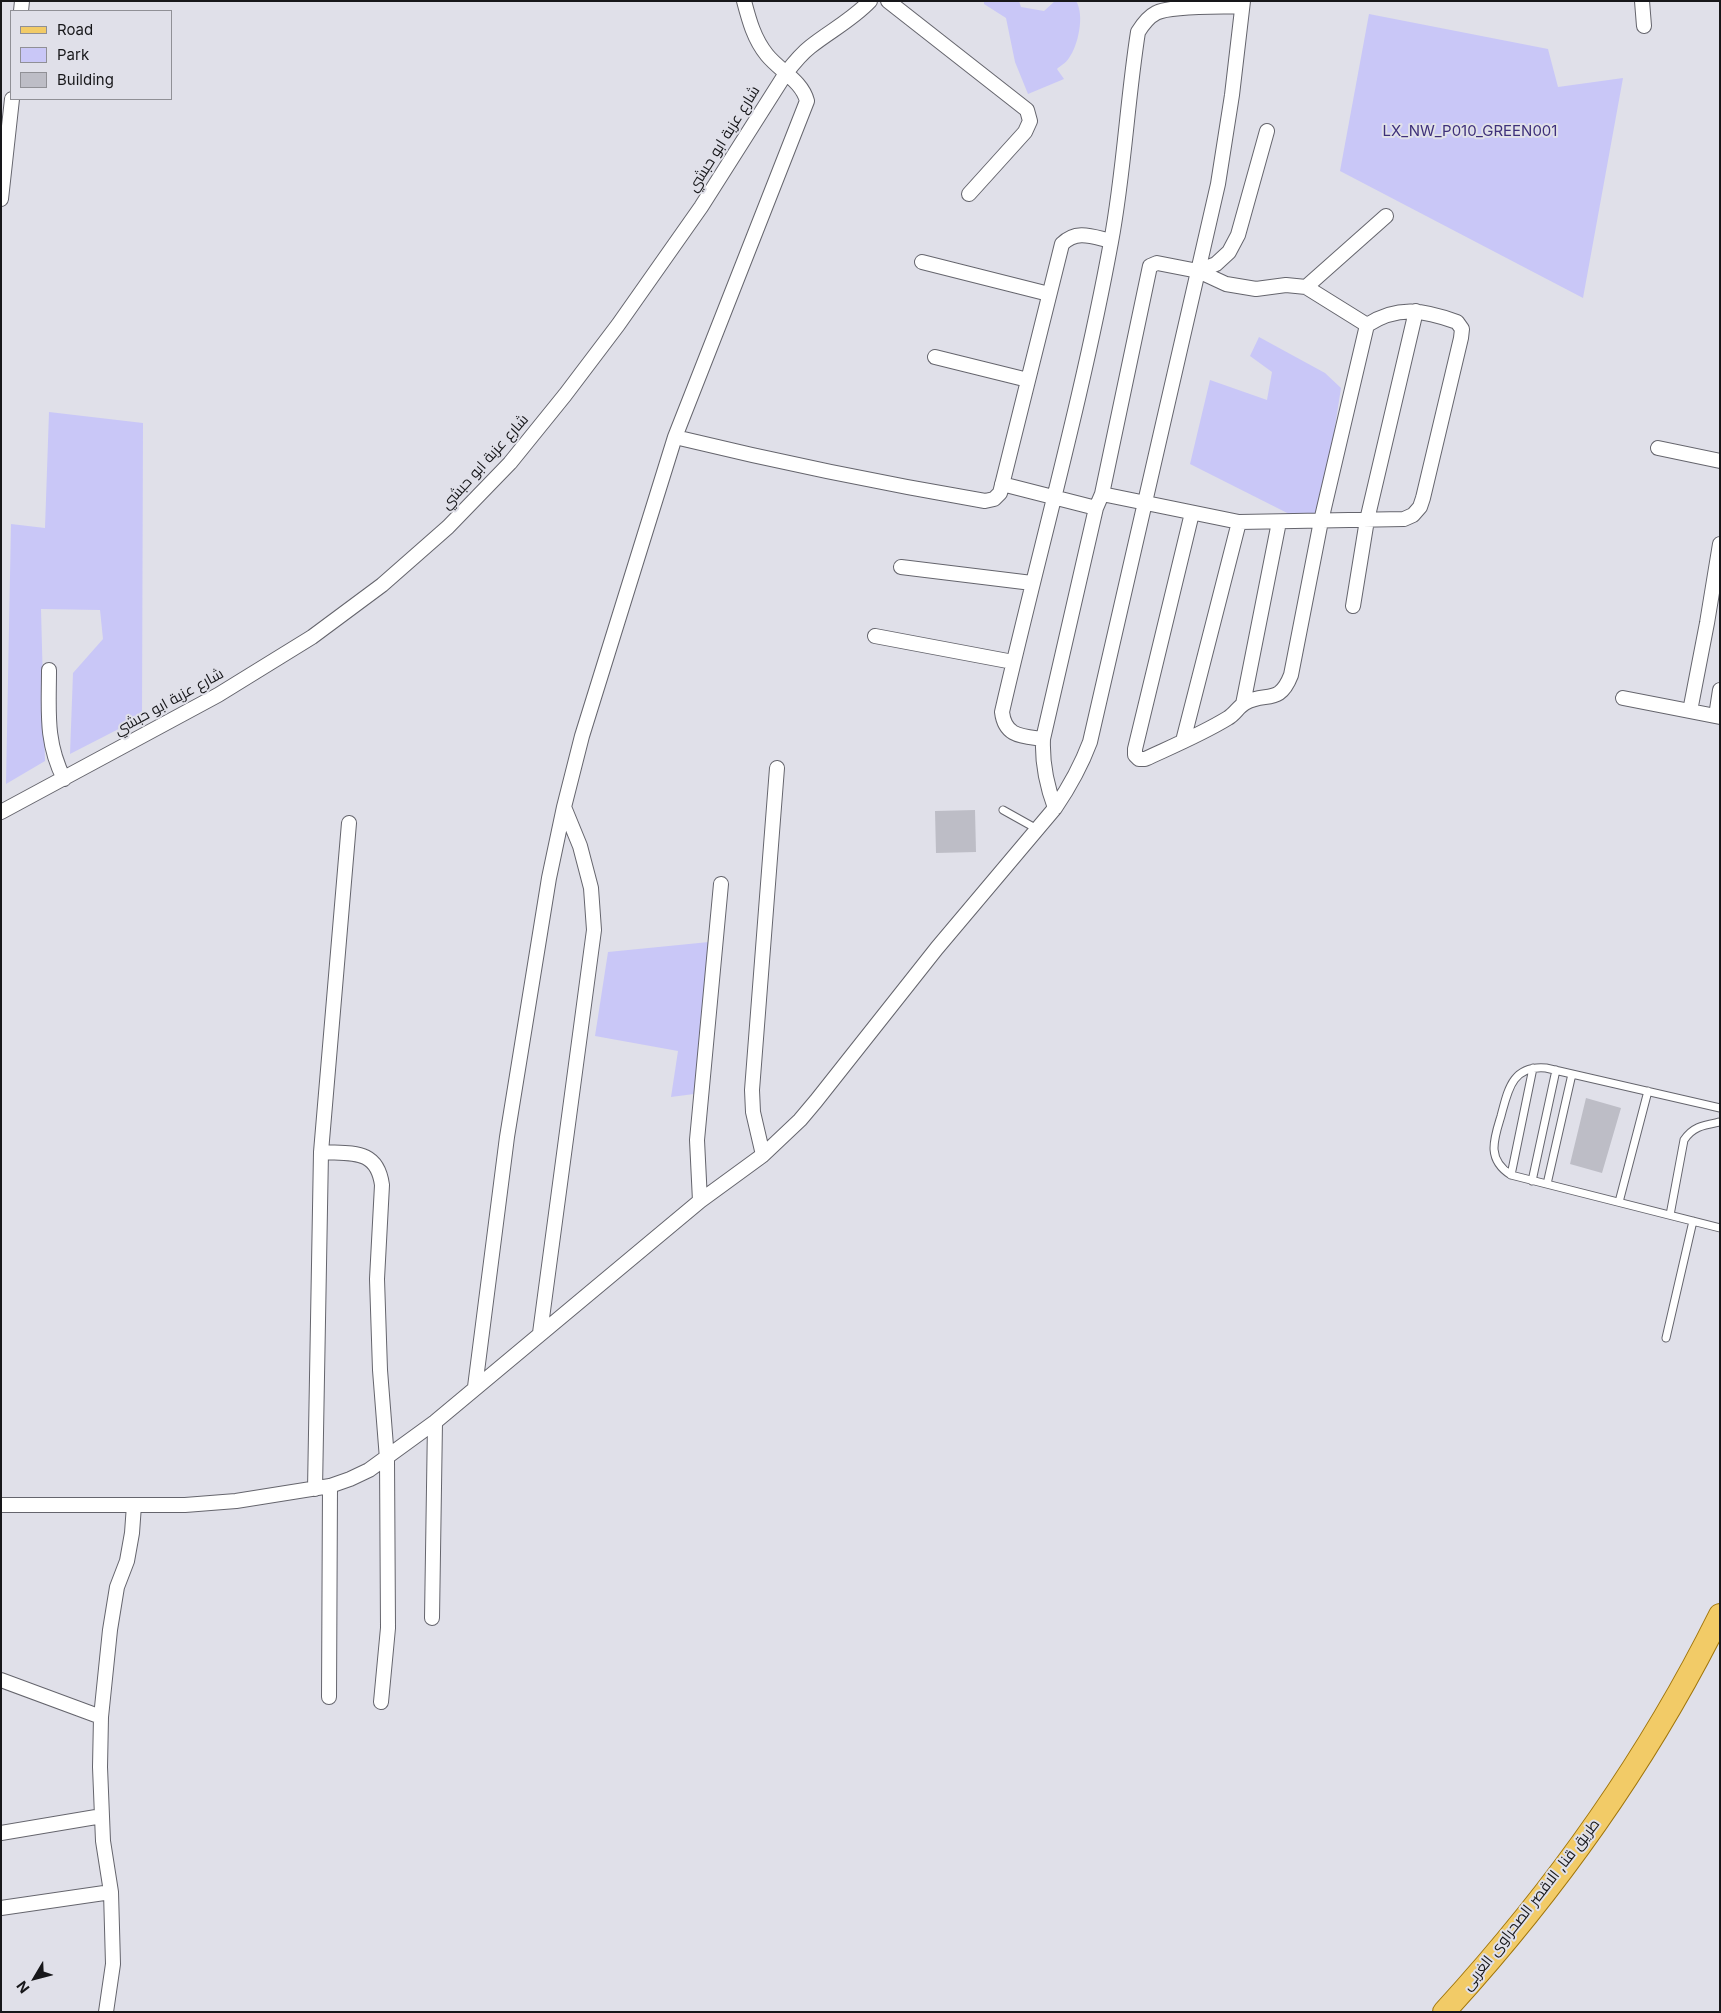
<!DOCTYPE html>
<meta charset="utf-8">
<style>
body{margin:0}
#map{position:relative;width:1721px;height:2013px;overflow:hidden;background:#e0e0e9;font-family:Inter,sans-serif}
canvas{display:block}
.frame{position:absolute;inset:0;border:2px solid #17171a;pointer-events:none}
.legend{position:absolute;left:10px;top:10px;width:162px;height:90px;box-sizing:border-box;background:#e0e0e9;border:1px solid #909096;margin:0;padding:6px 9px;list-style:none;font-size:15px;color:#17171a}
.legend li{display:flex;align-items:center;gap:10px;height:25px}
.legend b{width:25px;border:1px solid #909096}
.north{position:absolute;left:10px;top:1953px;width:50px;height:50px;-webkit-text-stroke:4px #e0e0e9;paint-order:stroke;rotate:233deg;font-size:14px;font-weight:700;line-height:20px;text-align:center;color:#17171a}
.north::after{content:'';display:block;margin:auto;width:18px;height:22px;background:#17171a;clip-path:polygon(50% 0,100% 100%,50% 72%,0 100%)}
</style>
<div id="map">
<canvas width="1721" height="2013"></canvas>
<div class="frame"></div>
<ul class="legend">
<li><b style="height:6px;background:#f2cb67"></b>Road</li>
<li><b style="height:14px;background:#c9c7f7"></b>Park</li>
<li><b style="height:14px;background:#bdbdc6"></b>Building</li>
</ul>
<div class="north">N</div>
</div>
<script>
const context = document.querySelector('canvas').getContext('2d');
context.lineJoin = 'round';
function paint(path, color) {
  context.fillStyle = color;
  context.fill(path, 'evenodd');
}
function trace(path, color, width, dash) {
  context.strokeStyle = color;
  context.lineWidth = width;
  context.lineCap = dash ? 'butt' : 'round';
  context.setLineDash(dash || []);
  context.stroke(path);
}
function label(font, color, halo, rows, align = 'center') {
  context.font = font + ' Inter,Cairo,sans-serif';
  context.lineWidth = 4;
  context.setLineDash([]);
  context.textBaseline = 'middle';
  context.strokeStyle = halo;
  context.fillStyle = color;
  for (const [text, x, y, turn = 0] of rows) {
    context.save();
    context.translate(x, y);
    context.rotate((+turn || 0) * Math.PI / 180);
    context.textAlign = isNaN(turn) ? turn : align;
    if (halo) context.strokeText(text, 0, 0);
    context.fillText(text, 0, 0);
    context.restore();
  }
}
paint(new Path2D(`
 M984 1H1019L1021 7 1044 11 1055 1H1076C1085 15 1078 46 1069 58 1066 63 1060 66 1057 69L1064 79 1028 94 1015 62 1006 18 984 4Z
 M1369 14 1548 49 1558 87 1623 78 1583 298 1340 171Z
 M1259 337 1325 373 1341 388 1319 529 1190 464 1210 380 1267 400 1272 372 1250 356Z
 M49 412 143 423 142 717 70 754 73 673 103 639 100 610 41 609 45 761 6 784 11 524 45 528Z
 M709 942 694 1094 671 1097 678 1051 595 1036 608 952Z`), '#c9c7f7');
paint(new Path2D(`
 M975 810 976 852 936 853 935 811Z
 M1586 1098 1621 1108 1602 1173 1570 1164Z`), '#bdbdc6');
const lane = new Path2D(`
 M1003 810 1037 829
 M1720 1108 1546 1068C1512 1065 1508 1090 1501 1116 1494 1139 1486 1159 1511 1175L1720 1228
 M1511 1175 1533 1068
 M1532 1181 1556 1070
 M1547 1184 1572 1074
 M1619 1202 1648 1091
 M1670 1215 1684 1140C1693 1126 1705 1125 1720 1122
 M1666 1338 1693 1221`);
const street = new Path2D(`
 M888 1 1027 110 1030 121 1025 132 969 194
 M1642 1 1644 26
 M21 11 22 1
 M1 199 12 99
 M922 262 1049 294
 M1198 271 1216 264 1229 252 1238 235 1267 131
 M1306 287 1386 216
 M935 357 1028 380
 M675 437C778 462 880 483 985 501L994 499 1000 493 1062 244C1077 229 1093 237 1111 241
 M1658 448 1720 461
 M1002 484 1096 508
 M1102 494 1239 522 1404 519 1413 515 1420 507 1423 498 1461 338 1462 329 1457 322C1424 310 1398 305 1367 325L1321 521 1291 675C1279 706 1266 691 1245 703 1238 707 1235 714 1228 718 1202 734 1173 746 1145 759H1139L1135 755V749L1192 513
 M901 567 1032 583
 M1353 606 1367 520 1416 311
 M875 636 1013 662
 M49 670C49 711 45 741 64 779
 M1623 698 1720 717
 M1243 704 1279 522
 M1690 711 1707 623 1720 544
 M1716 716 1720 690
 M1043 739C1022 736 1005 737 1002 712 1038 555 1082 400 1111 242 1124 173 1127 102 1138 32 1143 24 1148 17 1156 13 1170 5 1224 7 1242 6
 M1183 741 1239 522
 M1055 808C1046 784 1042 764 1043 739L1096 508 1102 494 1150 266 1157 263 1198 271 1226 284 1256 289 1286 285 1306 287 1367 325
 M1 812 218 695 312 637 382 585 448 527 510 463 565 395 618 325 701 207 786 73C793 64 801 54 810 47 830 31 852 20 870 1
 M321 1152C351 1154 377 1148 382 1185L377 1279 380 1370 387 1459 388 1628 381 1702
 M763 1155 753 1112 752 1090 777 768
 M700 1201 697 1140 721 884
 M540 1333 594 930 591 888 580 846 564 807
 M475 1387 507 1137 549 878 564 807 582 736 675 437 807 101C802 81 780 71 767 55 754 39 749 20 744 1
 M315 1489 321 1152 349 823
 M1 1505H185L236 1501 330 1486 350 1479 369 1470 435 1422 700 1201 763 1155 800 1120 816 1101 937 948 1055 808C1070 786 1081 766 1090 742L1218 184 1232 95 1243 1
 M432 1618 435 1422
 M1 1680 101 1717
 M329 1697 330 1486
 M1 1833 102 1816
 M1 1908 111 1892
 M106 2012 113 1964 111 1892 103 1841 100 1767 101 1717 110 1630 117 1587 127 1561 132 1533 134 1505`);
const primary = new Path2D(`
 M1444 2012C1553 1893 1648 1760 1720 1615`);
trace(lane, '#65656d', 9);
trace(street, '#65656d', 16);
trace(primary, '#a0750a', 24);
trace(lane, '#fff', 7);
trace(street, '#fff', 14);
trace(primary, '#f2cb67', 22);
label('15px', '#3e307a', '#e0e0e9', [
 ["LX_NW_P010_GREEN001",1470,131]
]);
label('15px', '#17171a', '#e0e0e9', [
 ["شارع عزبة ابو حبشي",724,139,-58],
 ["شارع عزبة ابو حبشي",485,462,-48],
 ["شارع عزبة ابو حبشي",169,702,-29],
 ["طريق قنا, الاقصر الصحراوى الغربى",1531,1905,-52]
]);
</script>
